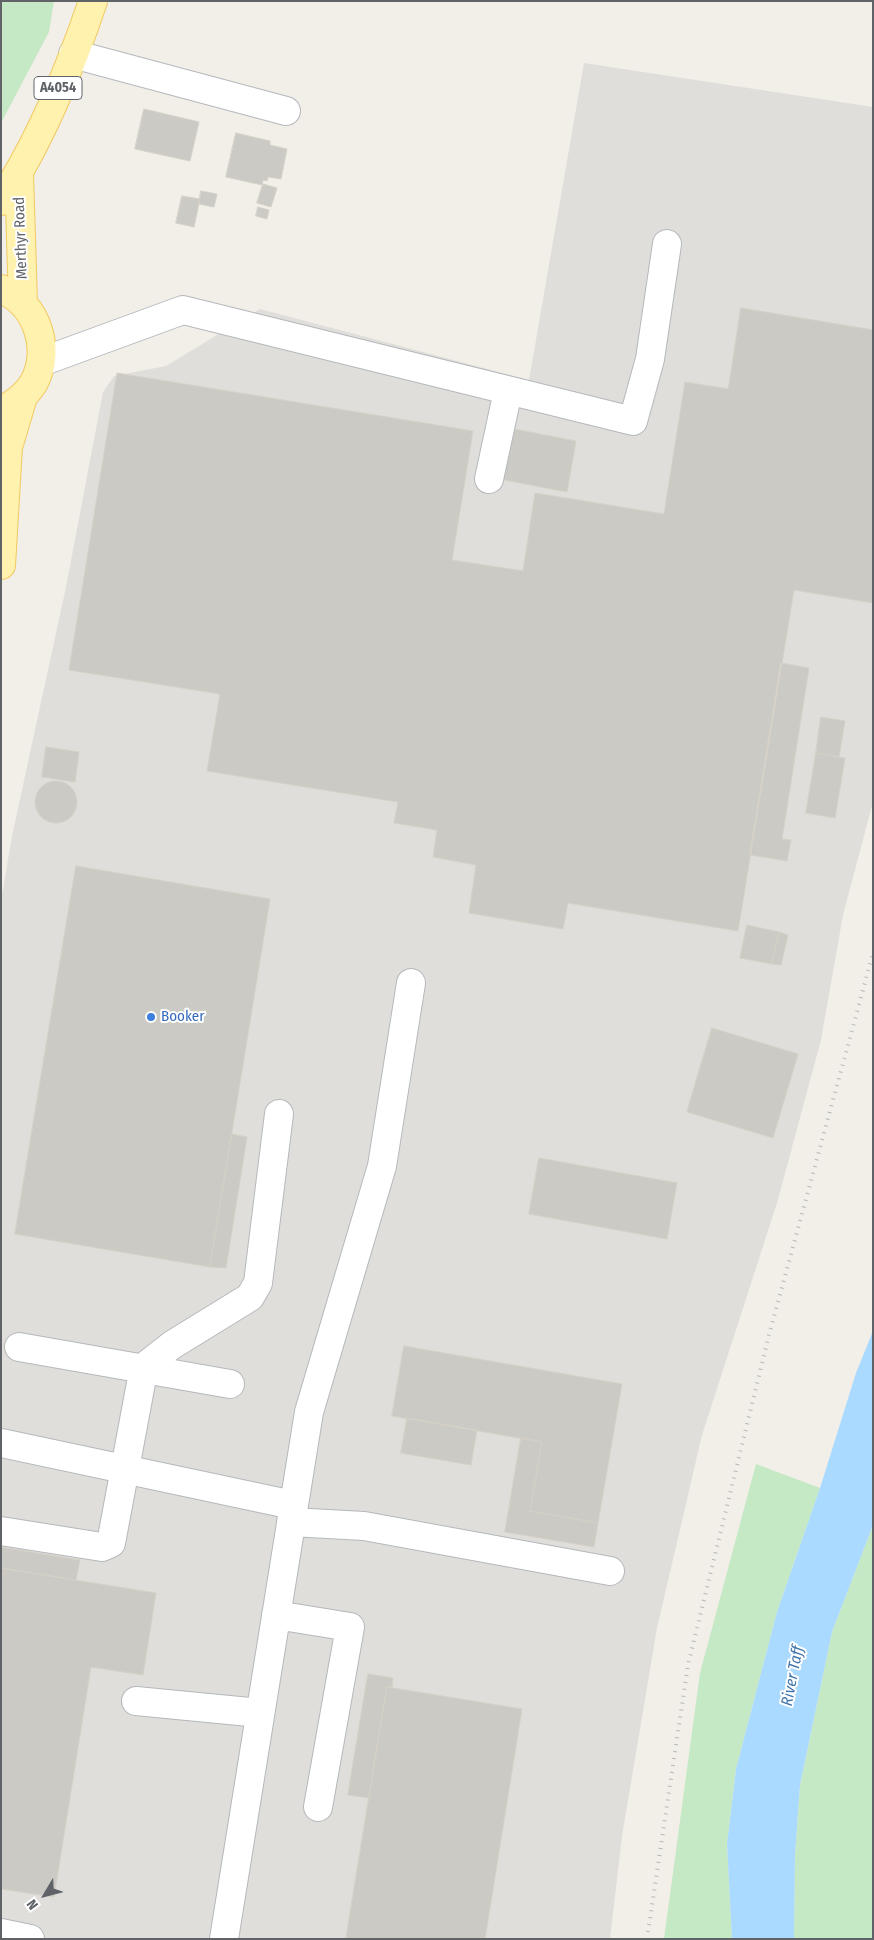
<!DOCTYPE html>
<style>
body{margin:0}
#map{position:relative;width:874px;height:1940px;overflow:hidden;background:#f1efe8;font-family:"Fira Sans Condensed",sans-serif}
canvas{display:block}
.frame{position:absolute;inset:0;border:2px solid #5f6368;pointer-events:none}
.north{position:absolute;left:20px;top:1870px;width:50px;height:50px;-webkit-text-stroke:4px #fff;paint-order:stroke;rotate:233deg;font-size:14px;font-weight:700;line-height:20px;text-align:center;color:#5f6368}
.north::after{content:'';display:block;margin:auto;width:18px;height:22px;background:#5f6368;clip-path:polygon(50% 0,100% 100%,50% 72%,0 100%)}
</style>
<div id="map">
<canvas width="874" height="1940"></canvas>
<div class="frame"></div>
<div class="north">N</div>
</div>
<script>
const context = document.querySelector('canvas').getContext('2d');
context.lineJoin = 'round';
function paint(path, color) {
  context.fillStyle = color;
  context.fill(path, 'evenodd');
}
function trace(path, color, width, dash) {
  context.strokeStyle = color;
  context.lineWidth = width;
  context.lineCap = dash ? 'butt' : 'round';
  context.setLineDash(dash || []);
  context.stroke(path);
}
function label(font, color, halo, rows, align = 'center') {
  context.font = font + ' "Fira Sans Condensed",sans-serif';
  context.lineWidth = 4;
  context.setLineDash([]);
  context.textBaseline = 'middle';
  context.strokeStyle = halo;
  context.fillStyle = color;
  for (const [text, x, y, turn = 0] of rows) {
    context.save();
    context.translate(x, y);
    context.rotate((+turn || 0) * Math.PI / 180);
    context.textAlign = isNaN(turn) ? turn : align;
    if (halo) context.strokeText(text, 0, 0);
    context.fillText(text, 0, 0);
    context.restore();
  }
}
paint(new Path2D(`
 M584 63 873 107V802L843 915 821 1040 777 1203 702 1435 657 1628 622 1836 610 1939H1V901L12 836 66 587 103 392 114 376 166 366 260 309 529 380Z`), '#e0deda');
paint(new Path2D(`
 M1 1H54L49 32 1 123Z
 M756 1464 820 1488 777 1612 736 1769 727 1844 732 1939H664L700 1673Z
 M873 1525V1939H794L795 1855 800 1785 832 1632Z`), '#c5e8c5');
paint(new Path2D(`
 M873 1331V1525L832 1632 800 1785 795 1855 794 1939H732L727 1844 736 1769 777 1612 820 1488 856 1373Z`), '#aadaff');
const building = new Path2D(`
 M144 109 199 122 190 161 135 149Z
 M236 133 270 141V145L287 149 281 179 268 177 267 181 263 180 262 185 226 177Z
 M263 184 277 188 271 207 257 203Z
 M201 191 217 194 214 207 199 204Z
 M182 196 200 199 194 227 176 223Z
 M258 207 269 210 267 219 256 216Z
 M741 308 873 330V603L794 590 738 931 568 903 563 929 469 913 476 865 433 857 437 830 394 823 398 802 207 771 220 694 69 670 117 373 473 431 452 560 523 571 535 493 664 514 685 382 728 389Z
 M509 428 576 441 567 492 499 479Z
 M781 663 809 668 782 839 791 840 787 861 750 855Z
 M821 717 845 721 839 757 816 753Z
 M46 747 79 752 75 782 42 777Z
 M816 753 845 758 835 818 806 813Z
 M35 802a21 21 0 1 1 42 0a21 21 0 1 1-42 0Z
 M76 866 270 899 210 1267 15 1234Z
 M747 925 779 932 772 964 740 958Z
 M779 932 788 935 781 965 772 964Z
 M712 1028 798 1054 773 1138 687 1112Z
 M232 1134 247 1137 226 1268 210 1267Z
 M539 1158 677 1183 667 1239 529 1214Z
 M404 1346 622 1384 598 1523 530 1511 542 1442 392 1416Z
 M407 1418 477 1430 471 1465 401 1453Z
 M521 1438 542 1442 530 1511 598 1523 594 1547 505 1532Z
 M1 1547 80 1560 76 1580 1 1568Z
 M1 1568 156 1593 143 1675 91 1667 54 1897 1 1889Z
 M368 1674 393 1678 392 1687H387L369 1798 348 1795Z
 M387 1687 522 1709 485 1939H346Z`);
paint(building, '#cccac5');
trace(building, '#d6d1c6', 1);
const minor = new Path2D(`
 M73 54 286 111
 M41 362 183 310 633 421 650 359 667 244
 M489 479 508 391
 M19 1347 230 1384
 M1 1443 293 1505
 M291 1522 364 1526 610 1571
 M1 1531 102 1547 111 1543 144 1367 172 1345 250 1297 258 1283 279 1114
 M276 1615 350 1627 318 1807
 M136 1701 260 1713
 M1 1933 30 1939
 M224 1939 309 1412 382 1166 411 983`);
const major = new Path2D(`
 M19 173 23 304
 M1 201C39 143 71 67 93 1
 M1 289C38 304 52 351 33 384 26 395 17 401 7 408
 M1 565 8 447 23 397`);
trace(minor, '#b5b8bc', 30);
trace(major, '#f2c960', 30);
trace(minor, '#fff', 28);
trace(major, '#fff2af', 28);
trace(new Path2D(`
 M647 1939 688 1665 769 1335 873 953`), '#b6b7b8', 4, [1, 6]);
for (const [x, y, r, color] of [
 [151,1017,5,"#3f7fe0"]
]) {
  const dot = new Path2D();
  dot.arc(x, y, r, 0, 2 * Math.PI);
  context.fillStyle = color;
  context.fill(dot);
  trace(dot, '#fff', 2);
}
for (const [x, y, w] of [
 [58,88,48]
]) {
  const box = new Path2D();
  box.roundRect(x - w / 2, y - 11.5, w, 23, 4);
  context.fillStyle = '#fff';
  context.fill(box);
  trace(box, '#5f6368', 1);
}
label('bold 14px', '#5f6368', null, [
 ["A4054",58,88]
]);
label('15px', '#5f6368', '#fff', [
 ["Merthyr Road",21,238,-92]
]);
label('15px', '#366cbe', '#fff', [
 ["Booker",161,1017]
], 'left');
label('italic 16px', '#4174aa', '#fff', [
 ["River Taff",793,1676,-79]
]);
</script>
